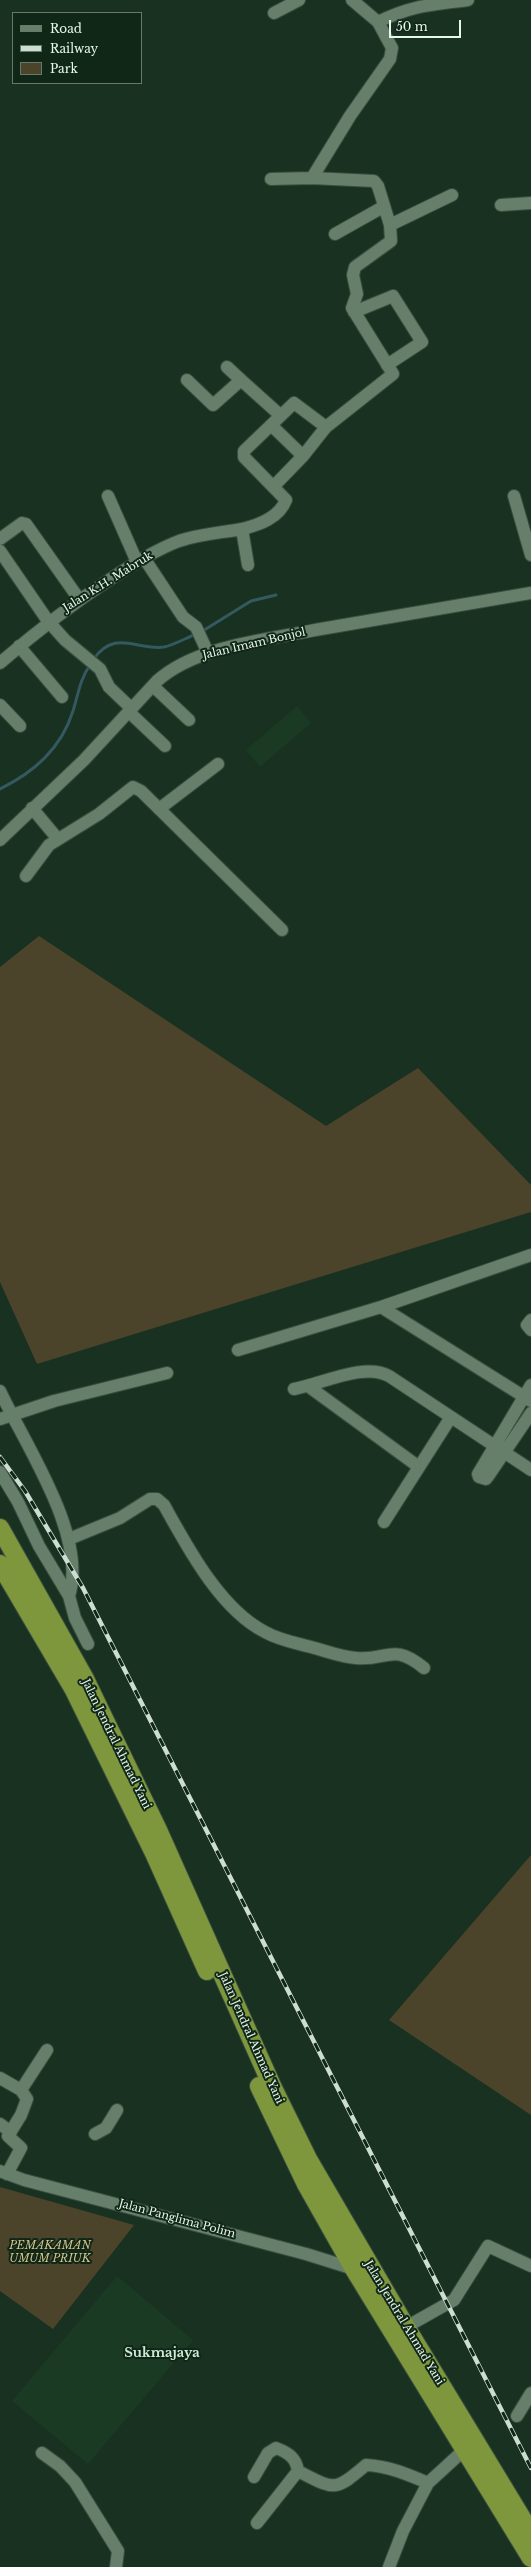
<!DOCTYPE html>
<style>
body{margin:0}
#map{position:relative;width:531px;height:2567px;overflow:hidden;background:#193120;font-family:"Libre Baskerville",serif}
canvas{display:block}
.legend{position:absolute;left:12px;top:12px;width:130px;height:72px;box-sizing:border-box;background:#102717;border:1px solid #667a6c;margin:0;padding:5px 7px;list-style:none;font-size:12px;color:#e8f6eb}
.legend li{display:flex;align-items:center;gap:8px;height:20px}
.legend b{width:20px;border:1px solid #667a6c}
.scale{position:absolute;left:389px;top:20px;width:72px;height:18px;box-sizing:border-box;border:2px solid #e8f6eb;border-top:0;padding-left:5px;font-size:12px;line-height:14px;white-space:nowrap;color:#e8f6eb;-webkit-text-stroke:3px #102717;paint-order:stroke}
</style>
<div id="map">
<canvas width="531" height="2567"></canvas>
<ul class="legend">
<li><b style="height:5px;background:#657f6b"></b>Road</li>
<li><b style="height:5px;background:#ceddd2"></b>Railway</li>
<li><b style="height:11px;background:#4c442a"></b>Park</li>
</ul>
<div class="scale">50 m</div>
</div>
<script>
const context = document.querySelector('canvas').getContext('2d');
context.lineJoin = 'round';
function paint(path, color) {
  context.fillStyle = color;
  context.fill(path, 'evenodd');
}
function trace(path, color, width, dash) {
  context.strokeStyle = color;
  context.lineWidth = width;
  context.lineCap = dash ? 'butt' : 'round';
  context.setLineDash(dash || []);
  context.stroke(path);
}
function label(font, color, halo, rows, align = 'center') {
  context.font = font + ' "Libre Baskerville",serif';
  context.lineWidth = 4;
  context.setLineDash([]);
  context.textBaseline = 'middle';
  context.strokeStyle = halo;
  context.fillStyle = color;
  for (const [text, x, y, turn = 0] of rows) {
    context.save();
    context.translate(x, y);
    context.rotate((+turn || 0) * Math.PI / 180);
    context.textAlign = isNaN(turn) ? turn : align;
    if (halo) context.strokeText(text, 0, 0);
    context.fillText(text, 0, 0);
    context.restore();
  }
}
paint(new Path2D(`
 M297 706 311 723 260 767 246 750Z
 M117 2276 193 2340 88 2464 12 2401Z`), '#1b3a24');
paint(new Path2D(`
 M39 936 326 1126 418 1068 531 1185V1212L37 1364 0 1282V967Z
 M531 1855V2115L389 2020Z
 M0 2187 134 2225 53 2329 0 2291Z`), '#4c442a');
trace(new Path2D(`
 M201 632 251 601 276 595
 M93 660C115 628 137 651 164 647 174 645 186 638 196 634
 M0 789C34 772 61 749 73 711 78 695 80 679 90 665`), '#345960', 3);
const minor = new Path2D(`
 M352 0 378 22C412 5 432 5 468 0
 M274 13 299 0
 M312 178 374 181 378 186 390 225
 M271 179 312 178 350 116 390 59 392 48 378 22
 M501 205 531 203
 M335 234 383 207
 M354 312 393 296 422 342 387 365
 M227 367 241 380
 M187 380 213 405 241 380 280 415
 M271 425 303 456
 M273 487 303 456 326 427 393 374 352 308 357 294 353 275 355 267 391 241 390 225 452 195
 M108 496 137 562
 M514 496 531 555
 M242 529C259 525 279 518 286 500L244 457V451L294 403 326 427
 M0 539 22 523 26 524 79 599
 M0 551 48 621 65 640 100 669 109 687 132 709
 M144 558 183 617 196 627 208 653
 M19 646 62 697
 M0 663C37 631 72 604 112 578 133 564 155 550 179 541 200 534 220 533 242 529L248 565
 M153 686 189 720
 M0 705 20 726
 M129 712 165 746
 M32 808 57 838
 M159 809 218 764
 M0 840 84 760 157 681C196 646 265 640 315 630 387 617 459 605 531 593
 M26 876 49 845 99 814 133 787 141 791 282 930
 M531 1255 381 1307 531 1401
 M531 1320 527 1325 531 1330
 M238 1350 381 1307
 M531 1385 478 1474 479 1477 486 1479 489 1475 531 1413
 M308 1386 419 1467
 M294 1389C322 1384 364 1362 389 1376L531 1470
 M0 1391C25 1445 88 1536 69 1596
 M0 1419 54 1401 167 1373
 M0 1472 18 1502 39 1546 69 1596 75 1618 88 1644
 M384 1522 451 1417
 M69 1539 120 1518 150 1499H157L164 1505C188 1548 220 1609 265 1632 279 1640 296 1643 311 1647 326 1651 341 1657 356 1658 388 1661 392 1642 424 1668
 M0 2078 21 2090
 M0 2124 11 2132
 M95 2134 106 2128 117 2110
 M0 2171 24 2180 306 2254 354 2269
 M7 2174 21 2148 8 2136 21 2115 27 2099 21 2090 47 2050
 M406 2327 454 2300 488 2246 531 2266
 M517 2416 531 2393
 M42 2453 60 2466 75 2482 118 2551 116 2567
 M254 2477 268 2453 276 2448C289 2453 296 2458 298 2471
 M257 2523 298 2471C335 2490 334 2492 366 2465 388 2466 407 2474 428 2483
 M389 2567 403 2531 428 2483 463 2451`);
const highway = new Path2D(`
 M0 1528 85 1679 158 1830 273 2088 308 2159 406 2327 531 2533
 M0 1564 74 1690 154 1853 207 1971
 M259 2086 306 2184 354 2269 531 2558`);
trace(minor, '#3a4e3f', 14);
trace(highway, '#3a4e3f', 20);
trace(minor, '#657f6b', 12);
trace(highway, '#7e973c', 18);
const rail = new Path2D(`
 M0 1457 25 1491 83 1588 531 2468`);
trace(rail, '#ceddd2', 4.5);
trace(rail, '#102717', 3, [9]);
label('11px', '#e8f6eb', '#102717', [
 ["Jalan K.H. Mabruk",108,582,-32],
 ["Jalan Imam Bonjol",254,644,-13],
 ["Jalan Jendral Ahmad Yani",116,1744,64],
 ["Jalan Jendral Ahmad Yani",251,2038,66],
 ["Jalan Panglima Polim",177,2219,15],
 ["Jalan Jendral Ahmad Yani",404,2323,59]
]);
label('italic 11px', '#d6c68f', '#102717', [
 ["PEMAKAMAN",50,2246],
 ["UMUM PRIUK",50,2259]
]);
label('bold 13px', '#cfecd5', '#102717', [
 ["Sukmajaya",162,2353]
]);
</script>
